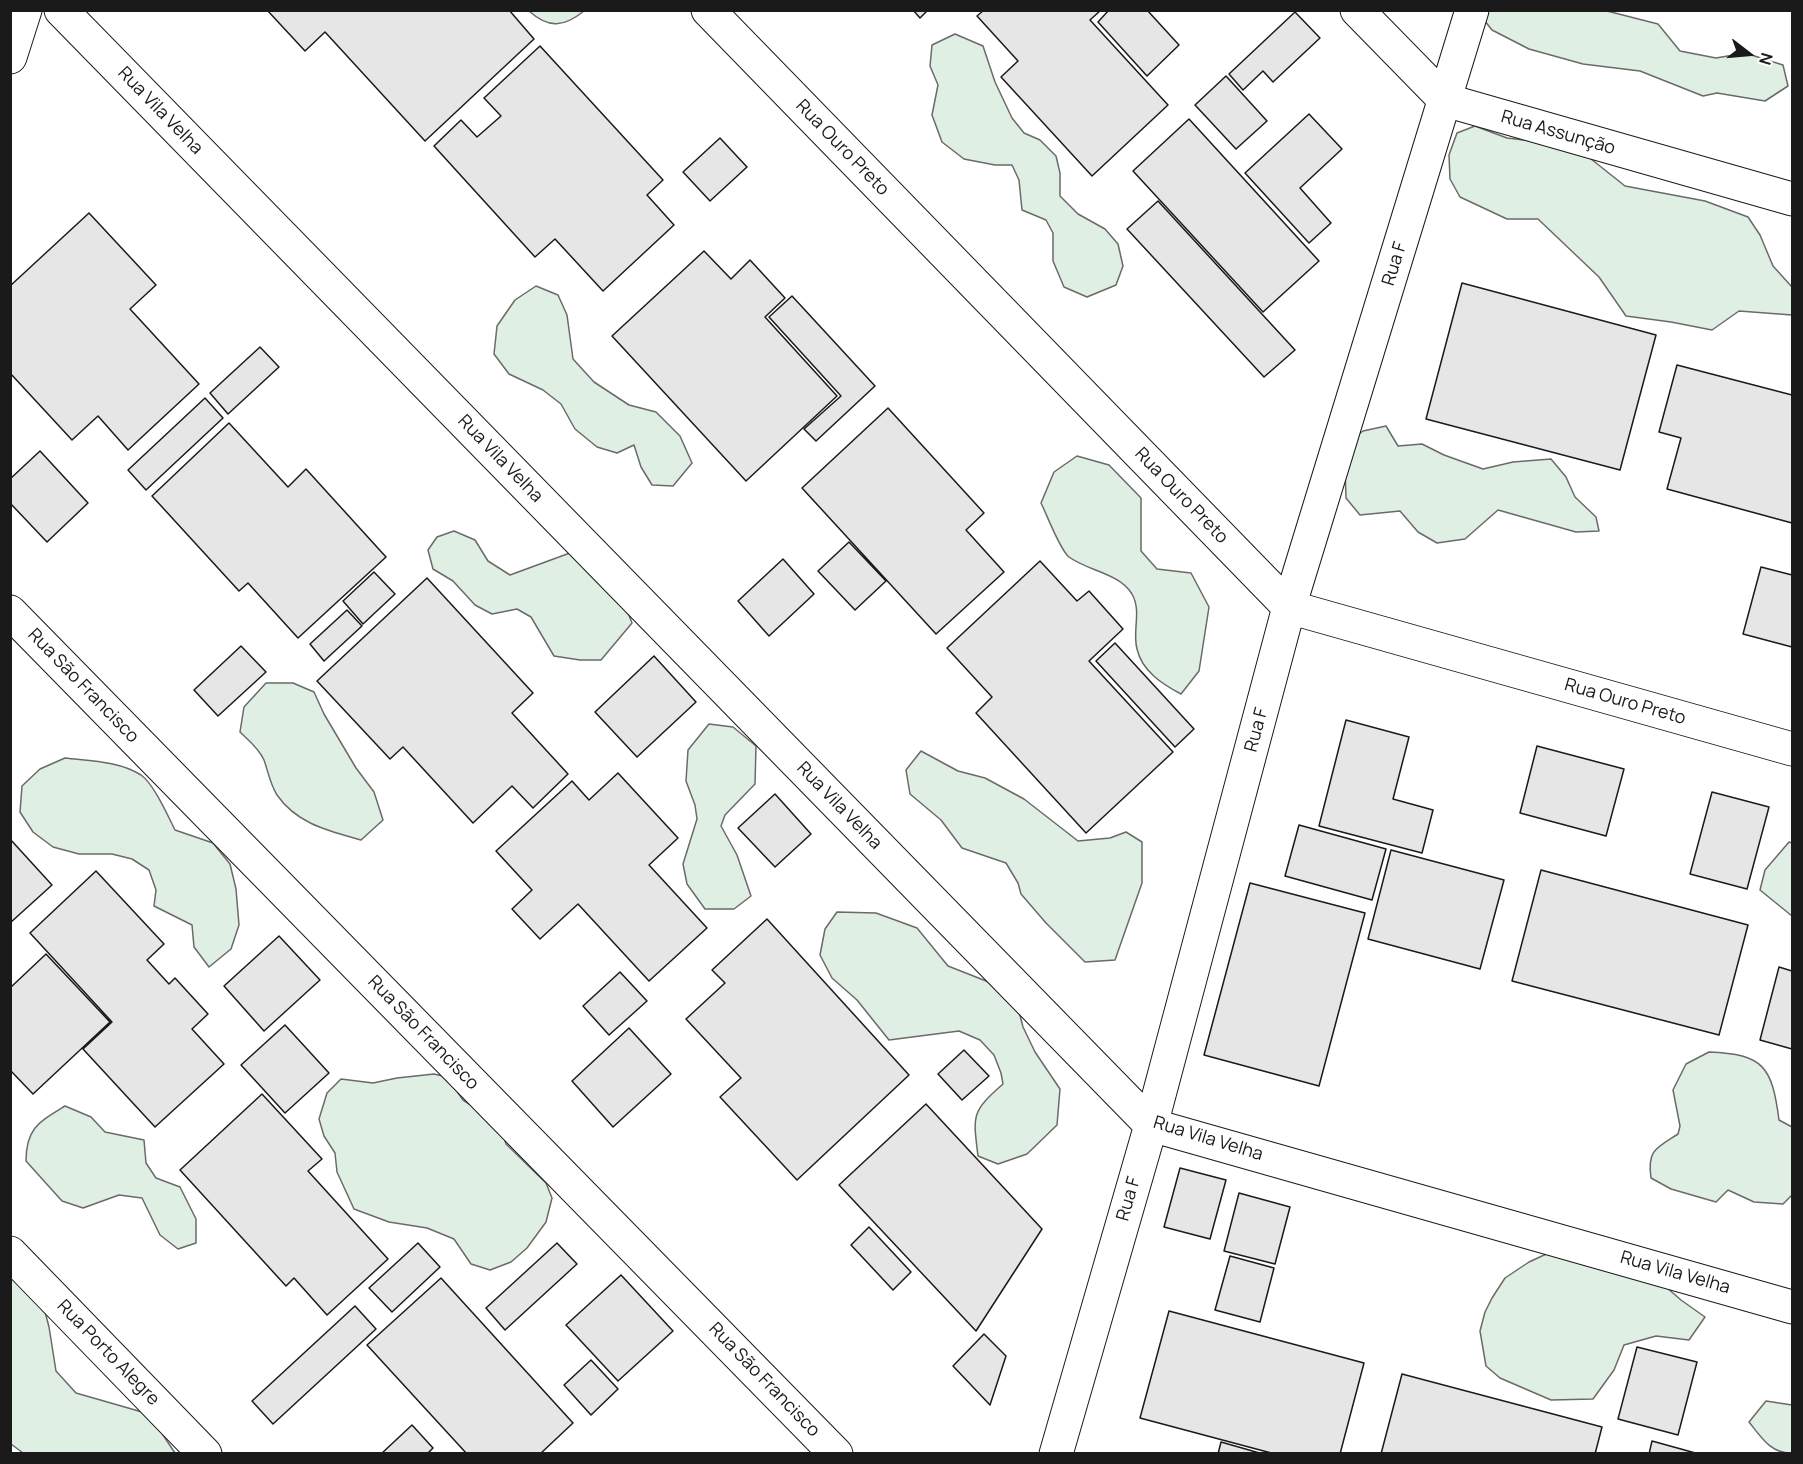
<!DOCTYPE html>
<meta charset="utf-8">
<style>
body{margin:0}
#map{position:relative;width:1803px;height:1464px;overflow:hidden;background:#fff;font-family:Manrope,sans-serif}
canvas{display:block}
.frame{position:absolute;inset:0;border:12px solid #1a1a1a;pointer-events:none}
.north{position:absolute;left:1719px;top:24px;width:60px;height:60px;-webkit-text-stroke:4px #fff;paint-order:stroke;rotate:106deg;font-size:16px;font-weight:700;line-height:24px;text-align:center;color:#1a1a1a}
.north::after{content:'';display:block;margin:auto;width:21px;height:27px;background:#1a1a1a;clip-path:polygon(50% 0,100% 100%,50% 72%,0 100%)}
</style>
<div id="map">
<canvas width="1803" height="1464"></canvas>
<div class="frame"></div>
<div class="north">N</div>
</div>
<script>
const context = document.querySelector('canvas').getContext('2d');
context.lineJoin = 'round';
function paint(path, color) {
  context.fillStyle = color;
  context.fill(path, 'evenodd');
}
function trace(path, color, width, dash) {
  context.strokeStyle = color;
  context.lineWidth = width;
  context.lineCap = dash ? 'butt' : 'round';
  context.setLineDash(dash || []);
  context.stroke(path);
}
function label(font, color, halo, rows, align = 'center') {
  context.font = font + ' Manrope,sans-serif';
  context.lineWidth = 4.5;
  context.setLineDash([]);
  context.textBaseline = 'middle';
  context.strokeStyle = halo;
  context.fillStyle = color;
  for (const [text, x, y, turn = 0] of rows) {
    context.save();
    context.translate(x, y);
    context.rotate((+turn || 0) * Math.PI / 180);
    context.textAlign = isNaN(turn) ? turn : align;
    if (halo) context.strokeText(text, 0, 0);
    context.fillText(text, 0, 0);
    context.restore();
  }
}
const green = new Path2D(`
 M529 11H584C564 27 549 29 529 11Z
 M1477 11H1607L1658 24 1680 51 1716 58 1745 53 1783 65 1788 86 1765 101 1717 93 1703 96 1640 71 1583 64 1529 49 1492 30Z
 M955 34 983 46 995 82 1012 118 1024 133 1040 140 1056 156 1060 173V196L1078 214 1105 229 1118 244 1123 266 1116 285 1087 297 1064 287 1053 261V233L1046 220 1022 210 1019 180 1012 165H995L964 159 942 142 932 115 938 85 930 66 932 45Z
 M1475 126 1507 138 1557 144 1581 151 1625 186 1705 201 1748 217 1760 235 1773 266 1792 287V315L1739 311 1712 330 1671 322 1626 316 1599 277 1538 219H1507L1460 197 1450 179 1449 155 1457 133Z
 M536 286 558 295 567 315 573 359 594 382 629 405 656 412 680 436 692 463 673 486 652 485 641 467 634 445 617 453 597 447 575 429 561 404 543 390 509 374 494 354 497 326 515 300Z
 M1386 426 1398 446 1422 444 1444 455 1483 469 1513 462 1551 459 1566 477 1575 497 1596 517 1599 531 1576 532 1498 510 1465 539 1437 543 1418 532 1400 511 1360 515 1346 498 1345 468 1352 439 1363 431Z
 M1077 456 1109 465 1141 498V551L1157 569 1191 573 1209 607 1199 671 1181 694C1162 684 1142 671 1137 649 1132 630 1142 612 1132 594 1119 573 1088 571 1069 557 1060 550 1047 515 1041 503L1054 472Z
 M454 531 475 540 488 561 510 575 578 550 623 600 632 623 601 660H580L554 656 531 617 517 609 492 614 475 605 453 581 433 569 428 550 437 537Z
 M266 683H293L314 692 324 714 356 768 374 792 383 820 361 840C329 831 297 824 277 795 270 784 268 771 264 760 259 748 248 740 240 732L244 707Z
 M709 724 733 727 756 746 755 784 725 815 721 826 737 855 751 896 734 909H705L687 884 683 864 697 819 695 805 686 781 688 750Z
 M921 751 958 771 985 778 1024 799 1078 841 1110 838 1126 832 1142 842V883L1115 960 1085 962 1046 923 1021 894 1018 883 1006 863 962 848 941 820 910 794 906 770Z
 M65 758C90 761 119 761 141 775 154 784 168 816 175 830L213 843 230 864 236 889 239 925 231 949 209 967 194 947 192 925 154 906 156 890 149 870 132 859 112 854H79L53 847 33 832 20 812 22 786 40 769Z
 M1789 842 1792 843V916L1760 890 1765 870Z
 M837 912 876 913 917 928 948 966 1014 992 1023 1027 1035 1052 1060 1089 1057 1125 1027 1154 998 1164 978 1156C973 1115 971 1112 1003 1084L1001 1073 994 1055 980 1040 959 1031 889 1040 857 1000 832 978 820 955 825 929Z
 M1709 1052C1764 1054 1772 1067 1779 1120L1792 1127V1195L1783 1204 1754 1202 1728 1190 1716 1202 1671 1189 1651 1178C1647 1150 1656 1148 1678 1134L1680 1126 1673 1090 1686 1064Z
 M434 1074 447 1077 463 1100 500 1124 506 1144 546 1183 552 1198 546 1222 527 1248 511 1262 490 1270 471 1264 454 1239 427 1228 389 1222 354 1209 337 1172 335 1153 324 1136 319 1119 327 1093 341 1079 373 1083 397 1078Z
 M65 1106 91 1117 105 1132 144 1140 146 1163 156 1178 180 1187 196 1219V1243L178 1249 160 1235 142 1198 119 1195 83 1208 62 1201 26 1161C26 1128 39 1122 65 1106Z
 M1555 1250 1658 1280 1681 1300 1705 1317 1689 1340 1656 1336 1624 1345 1614 1370 1593 1399 1551 1400 1500 1378 1486 1366 1480 1331 1485 1312 1492 1298 1505 1278 1529 1262Z
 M10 1258 43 1304 49 1327 56 1371 76 1393 149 1414 175 1453H23L11 1444Z
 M1766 1401 1792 1405V1453C1771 1454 1761 1437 1749 1422Z`);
paint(green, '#e0efe3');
trace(green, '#6a6a6a', 1.5);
const building = new Path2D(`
 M267 10H509L534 39 425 141 325 32 305 51Z
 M913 10H928L920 18Z
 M984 10H1101L1090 20 1168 105 1092 176 1001 77 1018 61 977 16Z
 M1109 10H1147L1179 45 1147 76 1098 22Z
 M1295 12 1320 38 1273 82 1263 71 1243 90 1229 74Z
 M540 46 663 180 647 195 674 225 603 291 555 239 535 257 434 146 461 120 477 137 501 116 484 98Z
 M1226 76 1267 121 1236 149 1195 105Z
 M1309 114 1342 149 1300 188 1331 223 1309 243 1245 173Z
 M1189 119 1319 261 1263 312 1133 171Z
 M720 138 747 167 710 201 683 172Z
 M1158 201 1295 350 1264 377 1127 229Z
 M89 213 156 285 130 309 199 384 128 450 98 416 72 440 10 373V286Z
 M704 251 731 279 750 260 785 298 765 317 837 396 746 481 612 336Z
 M1462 283 1656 335 1620 470 1426 419Z
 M792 296 875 386 816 441 804 429 841 396 769 317Z
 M260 347 279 367 228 414 210 393Z
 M1677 365 1792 395V523L1667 489 1681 438 1659 432Z
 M205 398 223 418 146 490 128 470Z
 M888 408 984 513 966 530 1004 572 936 634 802 488Z
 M229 423 288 487 306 469 386 557 298 638 248 583 239 591 152 496Z
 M40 451 88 503 47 542 10 503V479Z
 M849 542 886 581 855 610 818 571Z
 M783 559 814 594 769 636 738 601Z
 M1040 561 1077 601 1089 591 1123 629 1089 661 1173 752 1086 833 976 713 992 697 947 648Z
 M1761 567 1792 575V647L1743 634Z
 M374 572 395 594 363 624 343 601Z
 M427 578 533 693 512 713 568 774 533 808 512 786 473 823 403 747 390 759 317 681Z
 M347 610 362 626 324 661 310 644Z
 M1115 643 1194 729 1175 747 1096 661Z
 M241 646 266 672 218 716 194 690Z
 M654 656 696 702 637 757 595 712Z
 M1346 720 1409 737 1393 799 1433 810 1422 853 1319 826Z
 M1537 746 1624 769 1606 836 1520 813Z
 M618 773 678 838 649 865 707 928 649 981 578 904 540 939 512 909 532 890 496 851 572 781 589 800Z
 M1712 792 1769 807 1747 889 1690 874Z
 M775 794 811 834 775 867 738 828Z
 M1299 825 1386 849 1372 900 1285 876Z
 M10 839 52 885 10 923Z
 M1391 850 1504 880 1480 969 1368 939Z
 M1541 870 1748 925 1719 1035 1512 981Z
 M96 871 164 944 147 960 169 984 175 978 208 1014 192 1029 224 1064 155 1127 83 1049 112 1022 30 933Z
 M1250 883 1365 913 1319 1086 1204 1055Z
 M767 919 909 1075 797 1180 720 1097 741 1078 686 1019 725 983 712 970Z
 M279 936 320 980 264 1031 224 986Z
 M46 954 110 1022 33 1094 10 1070V988Z
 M1779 967 1792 971V1049L1760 1040Z
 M620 972 647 1001 609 1035 583 1006Z
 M285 1025 329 1073 285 1113 241 1065Z
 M629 1028 671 1074 613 1127 572 1081Z
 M964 1050 989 1076 962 1100 938 1074Z
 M262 1094 322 1159 308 1171 388 1259 327 1315 294 1278 286 1286 180 1170Z
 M926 1104 1042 1229 976 1331 839 1185Z
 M1180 1168 1226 1180 1210 1239 1164 1227Z
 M1239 1193 1290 1207 1275 1264 1224 1251Z
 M869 1227 911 1272 893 1290 851 1245Z
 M418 1243 440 1267 392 1312 369 1288Z
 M557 1243 577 1264 505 1330 486 1308Z
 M1230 1256 1274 1268 1260 1322 1215 1310Z
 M621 1275 673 1331 618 1381 566 1325Z
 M441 1278 573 1423 540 1454H467L367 1345Z
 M355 1306 376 1329 273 1424 252 1401Z
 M1169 1311 1364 1363 1340 1454H1275L1140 1418Z
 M984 1334 1006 1356 990 1405 953 1366Z
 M1637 1347 1697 1362 1678 1435 1618 1419Z
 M591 1360 618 1389 591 1415 564 1385Z
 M1402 1374 1602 1427 1595 1454H1381Z
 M412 1425 433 1448 427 1454H381Z
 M1652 1441 1699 1454H1649Z
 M1221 1442 1263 1454H1218Z`);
paint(building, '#e6e6e6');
trace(building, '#1a1a1a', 1.5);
const street = new Path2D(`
 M61 10 1151 1125 1792 1307
 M708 10 1289 607 1792 749
 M1357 10 1445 100 1792 199
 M10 57 25 10
 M10 612 836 1454
 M10 1253 205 1454
 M1056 1454 1151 1125 1289 607 1472 10`);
trace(street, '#1a1a1a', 35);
trace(street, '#fff', 33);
label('18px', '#1a1a1a', '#fff', [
 ["Rua Vila Velha",160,111,46],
 ["Rua Assunção",1558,133,16],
 ["Rua Ouro Preto",842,148,46],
 ["Rua F",1395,264,-73],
 ["Rua Vila Velha",500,459,46],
 ["Rua Ouro Preto",1181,496,46],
 ["Rua São Francisco",83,686,46],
 ["Rua Ouro Preto",1625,702,16],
 ["Rua F",1257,730,-75],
 ["Rua Vila Velha",839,806,46],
 ["Rua São Francisco",423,1033,46],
 ["Rua Vila Velha",1208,1139,17],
 ["Rua F",1129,1199,-74],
 ["Rua Vila Velha",1675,1273,16],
 ["Rua Porto Alegre",108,1353,46],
 ["Rua São Francisco",764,1380,46]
]);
</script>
